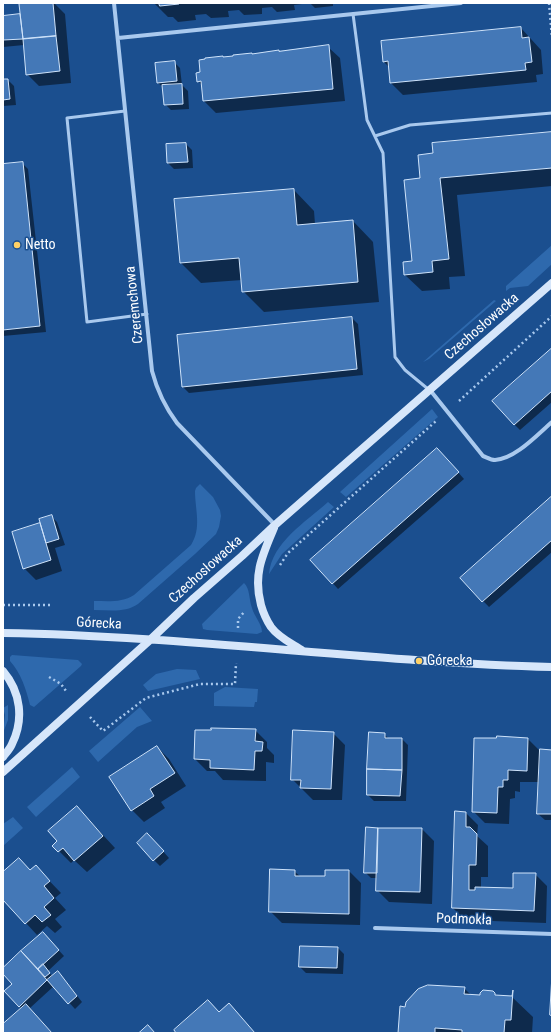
<!DOCTYPE html>
<meta charset="utf-8">
<style>
body{margin:0}
#map{position:relative;width:555px;height:1036px;overflow:hidden;background:#1b4f8f;font-family:"Roboto Condensed",sans-serif}
canvas{display:block}
.frame{position:absolute;inset:0;border:4px solid #fff;pointer-events:none}
</style>
<div id="map">
<canvas width="555" height="1036"></canvas>
<div class="frame"></div>
</div>
<script>
const context = document.querySelector('canvas').getContext('2d');
context.lineJoin = 'round';
function paint(path, color) {
  context.fillStyle = color;
  context.fill(path, 'evenodd');
}
function trace(path, color, width, dash) {
  context.strokeStyle = color;
  context.lineWidth = width;
  context.lineCap = dash ? 'butt' : 'round';
  context.setLineDash(dash || []);
  context.stroke(path);
}
function label(font, color, halo, rows, align = 'center') {
  context.font = font + ' "Roboto Condensed",sans-serif';
  context.lineWidth = 3;
  context.setLineDash([]);
  context.textBaseline = 'middle';
  context.strokeStyle = halo;
  context.fillStyle = color;
  for (const [text, x, y, turn = 0] of rows) {
    context.save();
    context.translate(x, y);
    context.rotate((+turn || 0) * Math.PI / 180);
    context.textAlign = isNaN(turn) ? turn : align;
    if (halo) context.strokeText(text, 0, 0);
    context.fillText(text, 0, 0);
    context.restore();
  }
}
paint(new Path2D(`
 M552 245V264L528 286 510 288 506 291V286Z
 M494 300 496 301 429 359 423 362Z
 M432 409 438 417 346 497 340 492Z
 M200 484 213 497 220 510 221 516 219 527 216 534 195 554 138 604C125 613 110 610 94 610V601C107 601 122 603 134 595L191 545C202 528 195 510 195 491L196 488Z
 M328 502 334 507 282 554 269 574C272 542 306 522 328 502Z
 M244 583C250 588 249 600 252 608 254 616 262 624 262 632L257 634 207 630 203 629 202 624 242 585Z
 M12 655 78 660 82 664 81 666 34 707 30 705C26 689 21 673 10 661V657Z
 M177 669 196 670 200 679 148 691 143 685 156 674Z
 M225 687 258 689 257 702H255L254 707 214 706V693Z
 M8 705V720L3 733 5 715 3 708Z
 M140 707 152 721 137 727 98 762 89 751Z
 M72 767 80 777 36 817 27 807Z
 M13 817 23 828 3 846V824Z`), '#2e69ad');
paint(new Path2D(`
 M41 3H54L65 14 71 83 39 86 27 74 24 45 3 47V17L20 15 22 17Z
 M154 3H333V6L315 8 310 3 294 5 295 10 277 12 272 7 262 8V14L244 15 239 10 228 11 229 17 211 18 206 14 195 15 196 20 178 22 173 17H168Z
 M521 28 541 50 543 74 536 75 537 82 403 95 391 83 390 68 384 62Z
 M328 47 340 58 345 101 216 113 204 101 202 85 198 81 224 58Z
 M174 62 180 68 182 85 188 91 189 109 171 110 165 104 164 88 158 83Z
 M3 78 8 80 14 86 16 105 3 106Z
 M552 133V186L457 195 465 276 449 277 450 289 422 291 405 275 413 262 421 179 434 154Z
 M186 144 192 150 193 168 174 169 168 163Z
 M22 163 28 169 46 332 3 336V165Z
 M294 190 314 211 315 224 353 221 373 242 379 302 264 312 243 291 242 280 201 283 181 263Z
 M352 318 358 324 363 375 189 393 183 387Z
 M552 349V402L520 430 514 424Z
 M443 455 464 479 338 589 312 560Z
 M552 498V552L489 607 461 578Z
 M51 516 57 522 65 545 55 548 62 571 36 580 24 568 39 524 42 527Z
 M255 730 267 742V748L274 755V763L266 762V781L223 780 215 771H207L195 759Z
 M333 733 345 745 342 800H313L292 779Z
 M384 734 389 739H402L408 745 406 801H374L368 795Z
 M528 739 539 750 552 751V820H545L538 814 539 782H520V792L515 791V798L510 799 509 824 485 823 473 811Z
 M157 747 169 759 186 786 161 802 165 808 144 822 132 810Z
 M77 807 115 848 87 872 74 860 71 863 59 851V841Z
 M466 813 478 825 477 836 488 846V877H481V888L514 890 535 874 547 886 546 923 465 920 453 908Z
 M422 829 434 841 432 904 389 902 377 890V878H371L365 872Z
 M153 840 169 858 160 866 154 860Z
 M36 867 61 893 55 898 66 910 55 919 62 927 55 933 47 926 37 935 3 898V873L31 871Z
 M294 871 301 877H326V871H349L361 883 360 925 282 923 270 911Z
 M43 933 64 956 48 971 53 977 64 979 82 1002 75 1009 54 986 30 1008 52 1033H6L3 1030V1026L22 1009 6 991 13 984 3 972V969Z
 M338 948 344 954 343 974 306 973 300 967Z
 M464 988 471 995 481 996 492 992 497 996 512 997 533 1017 532 1033H399L406 1008Z`), '#0007');
const building = new Path2D(`
 M31 3H53L56 36 23 39 19 4Z
 M159 3H179V4L160 6Z
 M20 14 23 39 3 40V16Z
 M521 27 522 38 529 37 532 62 525 63 526 70 390 83 388 61 383 62 381 41Z
 M56 36 60 71 26 75 23 39Z
 M329 45 333 89 203 101 201 81 197 82 196 73 200 72 199 60 205 59V58L223 56V57L233 56V55L252 53V54L279 50V51Z
 M175 61 177 81 157 83 155 63Z
 M3 79H8L10 99 3 100Z
 M182 84 183 104 164 105 162 85Z
 M552 132V168L440 178 449 259 432 261 433 272 404 275 403 262 412 261 404 180 420 178 418 155 433 153 432 143Z
 M186 143 188 162 167 163 166 144Z
 M23 162 40 326 3 330V164Z
 M294 189 297 225 353 220 358 282 242 292 239 258 180 263 174 199Z
 M352 317 357 369 182 387 177 335Z
 M552 348V391L514 425 492 401Z
 M437 448 459 472 332 584 310 560Z
 M552 496V540L482 602 460 578Z
 M52 515 59 539 46 543 39 519Z
 M40 523 51 560 23 569 12 532Z
 M211 728 256 729 255 741 263 742 262 751H255L254 770 210 768V760L194 759 195 730H211Z
 M293 730 334 732 331 789 300 788 301 780H291Z
 M369 732 385 733V738H402V770L367 769Z
 M497 736 528 738 527 771 508 770V780H503V787H498L497 813 472 812 474 738H496Z
 M157 746 175 773 150 789 154 796 131 811 109 777Z
 M540 749 552 750V814H537Z
 M367 769 402 770 400 796 367 795Z
 M77 806 103 836 74 861 63 848 58 852 52 846 57 841 48 831Z
 M455 811 466 812V827H470L477 834 476 865H469V890H475V887L513 888V873H536L534 911 452 908Z
 M366 827 378 828 377 873H364Z
 M378 828H422L420 892 376 891Z
 M147 833 164 851 153 861 137 843Z
 M19 858 30 870 36 865 50 881 44 886 54 898 44 907 51 915 42 922 35 915 25 924 3 900V872Z
 M270 869 295 870V876H325V870H349V914L269 912Z
 M43 932 59 950 38 969 21 951Z
 M300 946 338 947 337 968 299 967Z
 M21 951 47 980 19 1007 4 991 12 984 3 974V968Z
 M43 964 50 973 45 977 38 969Z
 M58 971 77 996 68 1004 47 980Z
 M552 975V1016L550 1015Z
 M428 985 465 987 464 994 480 995V993L483 990 493 991 495 993V995L512 996 513 990 511 1020H505L504 1033H462V1030L435 1028V1033H398L400 1006 405 1007 406 1002 418 989Z
 M208 1000 219 1012 229 1003 255 1033H176L174 1030Z
 M26 1004 52 1033H5L3 1031V1024Z
 M148 1025 155 1033H139Z`);
paint(building, '#4478b7');
trace(building, '#cfe3fa', 1);
trace(new Path2D(`
 M549 3 552 38
 M459 401 552 316
 M280 565 288 553 436 421
 M3 605H50
 M238 628V619L245 611
 M49 677 61 684 66 691
 M90 717 103 731 146 698 200 684H235L236 663`), '#a9c9ee', 2.5, [2, 3]);
trace(new Path2D(`
 M353 14 367 120 383 153 395 357 405 370 428 389
 M125 111 67 118 87 322 147 314
 M375 136 410 125 552 113`), '#a9c9ee', 3);
trace(new Path2D(`
 M114 3 152 371C157 390 165 407 177 423L275 525
 M118 38 461 3
 M430 390 483 456C486 457 491 460 495 460 515 459 537 435 552 422
 M375 928 552 934`), '#a9c9ee', 4);
trace(new Path2D(`
 M274 528C262 556 253 575 261 605 263 612 267 621 271 627 279 638 293 644 303 651
 M3 633C186 636 369 662 552 667
 M3 671C21 692 24 720 12 744 10 749 6 753 3 757
 M3 772 150 640 194 598 242 556 275 525 552 283`), '#d6e6fa', 8);
for (const [x, y, r, color] of [
 [17,245,4,"#ffd166"],
 [419,661,4,"#ffd166"]
]) {
  const dot = new Path2D();
  dot.arc(x, y, r, 0, 2 * Math.PI);
  context.fillStyle = color;
  context.fill(dot);
  trace(dot, '#1b4f8f', 1.5);
}
label('14px', '#fff', '#1b4f8f', [
 ["Netto",25,245],
 ["Górecka",427,661]
], 'left');
label('14px', '#fff', '#1b4f8f', [
 ["Czeremchowa",135,305,-96],
 ["Czechosłowacka",482,327,-41],
 ["Czechosłowacka",206,570,-42],
 ["Górecka",99,624,3],
 ["Podmokła",464,920,2]
]);
</script>
